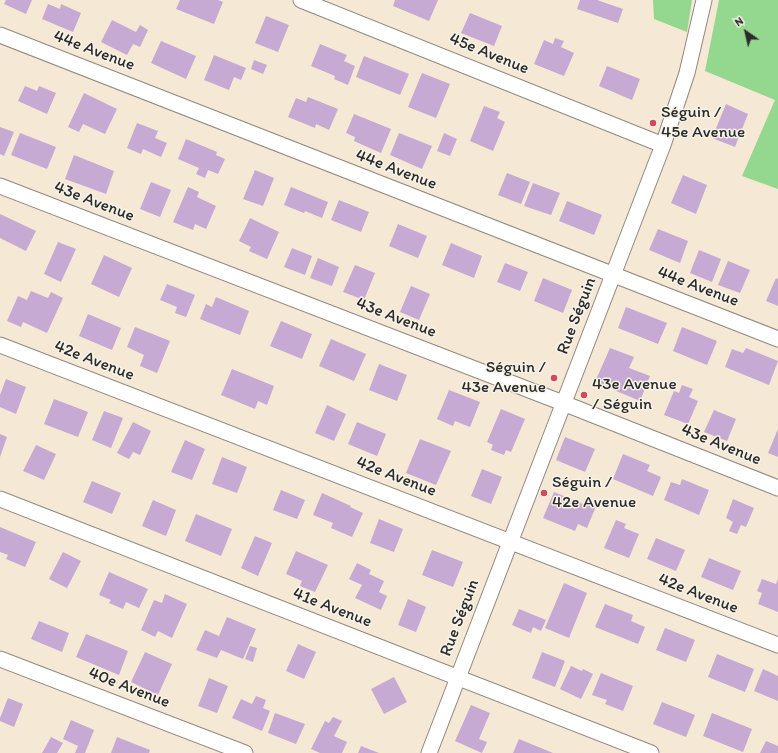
<!DOCTYPE html>
<meta charset="utf-8">
<style>
body{margin:0}
#map{position:relative;width:778px;height:753px;overflow:hidden;background:#f5e8d5;font-family:Itim,sans-serif}
canvas{display:block}
.north{position:absolute;left:726px;top:12px;width:40px;height:40px;-webkit-text-stroke:3px #f7f3e8;paint-order:stroke;rotate:326deg;font-size:11px;font-weight:700;line-height:16px;text-align:center;color:#2b2b2b}
.north::after{content:'';display:block;margin:auto;width:14px;height:18px;background:#2b2b2b;clip-path:polygon(50% 0,100% 100%,50% 72%,0 100%)}
</style>
<div id="map">
<canvas width="778" height="753"></canvas>
<div class="north">N</div>
</div>
<script>
const context = document.querySelector('canvas').getContext('2d');
context.lineJoin = 'round';
function paint(path, color) {
  context.fillStyle = color;
  context.fill(path, 'evenodd');
}
function trace(path, color, width, dash) {
  context.strokeStyle = color;
  context.lineWidth = width;
  context.lineCap = dash ? 'butt' : 'round';
  context.setLineDash(dash || []);
  context.stroke(path);
}
function label(font, color, halo, rows, align = 'center') {
  context.font = font + ' Itim,sans-serif';
  context.lineWidth = 3;
  context.setLineDash([]);
  context.textBaseline = 'middle';
  context.strokeStyle = halo;
  context.fillStyle = color;
  for (const [text, x, y, turn = 0] of rows) {
    context.save();
    context.translate(x, y);
    context.rotate((+turn || 0) * Math.PI / 180);
    context.textAlign = isNaN(turn) ? turn : align;
    if (halo) context.strokeText(text, 0, 0);
    context.fillText(text, 0, 0);
    context.restore();
  }
}
paint(new Path2D(`
 M653 0H692L687 32 654 19Z
 M719 0H778V189L742 176 775 100 705 71Z`), '#94d890');
paint(new Path2D(`
 M6 0H32L26 14 4 4Z
 M180 0H218L223 2 214 24 176 9Z
 M395 0H438L429 21 393 6Z
 M580 0H597L623 9 618 23 577 9Z
 M48 4 60 9 61 4 81 13 73 32 42 19Z
 M470 13 502 26 494 46 461 33Z
 M266 16 289 25 278 52 255 43Z
 M112 20 136 32 140 25 148 30 140 47 133 44 127 55 101 42Z
 M555 38 564 41 561 47 574 53 564 76 534 64 544 40 553 44Z
 M161 41 196 56 186 79 151 63Z
 M320 44 347 55 344 61 355 66 348 85 334 79 335 76 311 66Z
 M214 55 246 68 241 80 234 77 229 90 204 80Z
 M364 56 409 74 400 95 356 77Z
 M254 60 267 65 263 74 251 69Z
 M607 66 640 79 632 100 599 86Z
 M422 73 450 84 436 118 408 107Z
 M25 86 37 91 39 86 56 93 47 114 18 101Z
 M84 93 117 109 105 134 83 124 79 132 68 127Z
 M308 97 338 109 329 130 316 124 315 128 288 117 296 98 306 102Z
 M726 104 748 114 735 147 712 138Z
 M484 106 500 112 497 118 505 122 493 151 470 141Z
 M354 114 391 129 381 153 354 141 355 137 346 133Z
 M137 123 158 131 155 138 167 143 161 157 143 149 141 154 127 148Z
 M0 127 14 132 4 156 0 154Z
 M20 133 56 147 47 169 11 155Z
 M399 133 432 146 422 169 390 155Z
 M444 133 457 139 450 156 437 151Z
 M186 139 217 152 216 155 225 159 218 174 208 170 205 178 196 174 199 168 178 159Z
 M74 155 114 171 106 194 65 179Z
 M255 170 274 178 263 206 243 199Z
 M507 173 530 182 521 204 498 195Z
 M683 175 707 185 696 214 671 203Z
 M151 182 171 190 160 217 140 209Z
 M533 183 560 193 551 215 524 206Z
 M188 187 199 192 197 197 216 206 206 229 195 224 193 230 173 222Z
 M291 187 328 202 322 218 305 211 304 213 284 205Z
 M339 200 369 212 361 232 331 220Z
 M567 201 602 215 594 235 559 221Z
 M0 214 36 231 26 251 0 238Z
 M250 218 279 232 267 259 249 251 251 247 239 241Z
 M398 224 427 236 418 258 389 246Z
 M658 229 688 241 680 263 649 250Z
 M58 242 76 249 61 282 44 274Z
 M451 243 482 256 474 278 442 265Z
 M292 248 312 256 305 275 284 267Z
 M699 250 721 259 712 282 690 273Z
 M104 255 132 268 119 297 91 284Z
 M318 258 339 267 332 286 310 278Z
 M728 261 750 270 740 293 718 285Z
 M505 263 528 272 520 291 497 282Z
 M355 265 375 273 364 300 343 292Z
 M543 278 572 290 563 313 534 301Z
 M776 278 778 279V306L766 301Z
 M167 284 195 295 186 317 175 313 177 307 160 300Z
 M411 286 430 294 419 320 400 312Z
 M31 291 48 298 51 292 63 298 47 333 23 322 21 327 7 321 18 296 27 300Z
 M216 297 249 311 240 335 200 319 206 304 212 307Z
 M626 307 667 323 658 344 618 328Z
 M88 314 121 328 112 350 79 336Z
 M281 321 312 334 302 359 270 346Z
 M135 327 170 341 157 373 140 366 144 355 127 347Z
 M682 327 717 341 707 365 673 351Z
 M331 339 366 354 354 381 319 366Z
 M610 348 634 357 629 368 650 376 640 401 595 382Z
 M746 348 778 361 769 385 725 367 732 349 743 353Z
 M379 364 407 375 397 401 369 390Z
 M232 369 274 386 267 405 258 401 255 409 221 395Z
 M6 379 26 387 16 414 0 407V395Z
 M682 385 693 389 689 397 698 401 688 424 664 415 674 391 679 393Z
 M449 390 480 402 470 427 455 421 453 426 437 419Z
 M54 399 88 412 78 437 44 424Z
 M327 405 346 414 334 441 315 433Z
 M501 409 525 419 511 452 506 450 504 455 491 450 493 445 487 442Z
 M714 410 736 419 727 441 704 432Z
 M104 411 123 418 111 448 92 440Z
 M133 422 151 431 140 455 133 452 129 459 117 453Z
 M357 422 386 434 377 456 348 444Z
 M778 429V457L768 453Z
 M0 434 7 437 0 457Z
 M565 437 595 449 585 472 556 460Z
 M420 439 451 451 436 485 406 473Z
 M185 440 205 449 192 480 171 472Z
 M36 445 56 454 44 480 23 471Z
 M623 454 650 465 647 471 661 477 653 496 613 479Z
 M222 457 247 467 237 493 212 484Z
 M482 469 502 477 491 504 471 496Z
 M682 479 709 490 699 515 664 500 671 482 680 485Z
 M92 481 121 493 112 514 83 502Z
 M281 490 305 500 297 519 273 510Z
 M554 492 583 504 585 499 597 504 587 528 578 524 575 531 543 518Z
 M322 493 351 506 350 507 363 513 352 537 331 528 333 523 313 515Z
 M733 499 754 508 746 527 741 525 737 534 729 531 733 522 726 518Z
 M153 500 176 510 166 536 142 526Z
 M196 514 232 529 221 556 185 541Z
 M379 519 403 529 394 552 370 543Z
 M616 520 626 524 624 528 639 534 629 558 604 548Z
 M0 527 36 542 25 567 6 559 8 555 0 552Z
 M255 536 272 543 258 576 241 568Z
 M656 538 685 550 676 571 647 559Z
 M432 550 463 562 453 587 422 575Z
 M296 551 328 565 315 592 300 586 302 581 286 574Z
 M63 552 81 561 67 588 49 579Z
 M709 558 741 571 733 590 701 577Z
 M357 563 371 570 369 574 384 581 379 592 387 596 381 610 355 598 362 585 349 579Z
 M109 572 148 589 139 608 126 602 123 609 109 603 111 600 99 595Z
 M762 579 776 584 778 579V612L758 604 762 593 757 591Z
 M564 583 587 593 569 638 545 628Z
 M165 594 187 604 172 638 158 631 155 637 141 630 154 600 162 603Z
 M408 599 426 607 416 632 398 625Z
 M605 604 633 615 631 621 645 627 638 644 595 627Z
 M519 609 546 620 541 631 533 627 531 633 512 625Z
 M227 617 256 629 243 659 221 650 217 658 196 650 205 630 219 636Z
 M39 621 69 633 62 652 31 639Z
 M665 628 695 640 686 662 656 650Z
 M86 634 128 651 119 675 76 657Z
 M298 644 316 652 304 679 286 671Z
 M250 646 257 648 253 662 245 659Z
 M145 652 172 664 158 695 131 682Z
 M542 652 565 661 555 687 532 678Z
 M717 654 754 669 745 692 708 677Z
 M571 666 582 671 583 669 593 674 581 699 560 689Z
 M763 669 778 676V701L754 691Z
 M601 673 633 686 623 711 605 704 607 700 592 695Z
 M394 677 407 702 384 714 371 689Z
 M209 678 228 686 217 713 198 706Z
 M256 696 266 700 263 708 270 711 262 731 232 718 241 699 252 704Z
 M8 698 23 704 14 727 0 721V718Z
 M662 702 695 715 686 737 653 724Z
 M471 705 490 713 479 739 487 742 482 753 455 741Z
 M275 713 305 724 296 744 268 733Z
 M712 713 752 729 743 752 703 736Z
 M333 717 342 721 334 736 347 742 342 753H320L311 749 325 721 329 723Z
 M71 720 94 730 85 753H75L78 746 63 739Z
 M51 737 63 743 57 753H42Z
 M117 737 150 750 149 753H111Z
 M519 739 553 753H513Z
 M766 741 778 746V753H760Z
 M361 746 379 753H358Z`), '#c6aad3');
const street = new Path2D(`
 M301 0 663 145
 M0 35 778 339
 M0 186 563 403 778 488
 M0 345 778 645
 M0 499 651 753
 M0 659 245 753
 M429 753 663 145 687 73 704 0`);
trace(street, '#908a80', 17);
trace(street, '#fff', 15);
for (const [x, y, r, color] of [
 [653,123,4,"#d1495b"],
 [554,378,4,"#d1495b"],
 [584,395,4,"#d1495b"],
 [544,493,4,"#d1495b"]
]) {
  const dot = new Path2D();
  dot.arc(x, y, r, 0, 2 * Math.PI);
  context.fillStyle = color;
  context.fill(dot);
  trace(dot, '#f7f3e8', 1.5);
}
label('17px', '#2b2b2b', '#f7f3e8', [
 ["44e Avenue",94,51,21],
 ["45e Avenue",489,54,22],
 ["44e Avenue",396,170,21],
 ["43e Avenue",94,202,21],
 ["44e Avenue",698,287,21],
 ["Rue Séguin",577,316,-69],
 ["43e Avenue",396,318,21],
 ["42e Avenue",94,361,21],
 ["43e Avenue",721,445,22],
 ["42e Avenue",396,477,21],
 ["42e Avenue",698,594,21],
 ["41e Avenue",332,608,21],
 ["Rue Séguin",460,618,-69],
 ["40e Avenue",129,688,21]
]);
label('17px', '#2b2b2b', '#f7f3e8', [
 ["Séguin /",661,113],
 ["45e Avenue",661,133],
 ["Séguin /",546,368,"right"],
 ["43e Avenue",546,388,"right"],
 ["43e Avenue",592,385],
 ["/ Séguin",592,405],
 ["Séguin /",552,483],
 ["42e Avenue",552,503]
], 'left');
</script>
